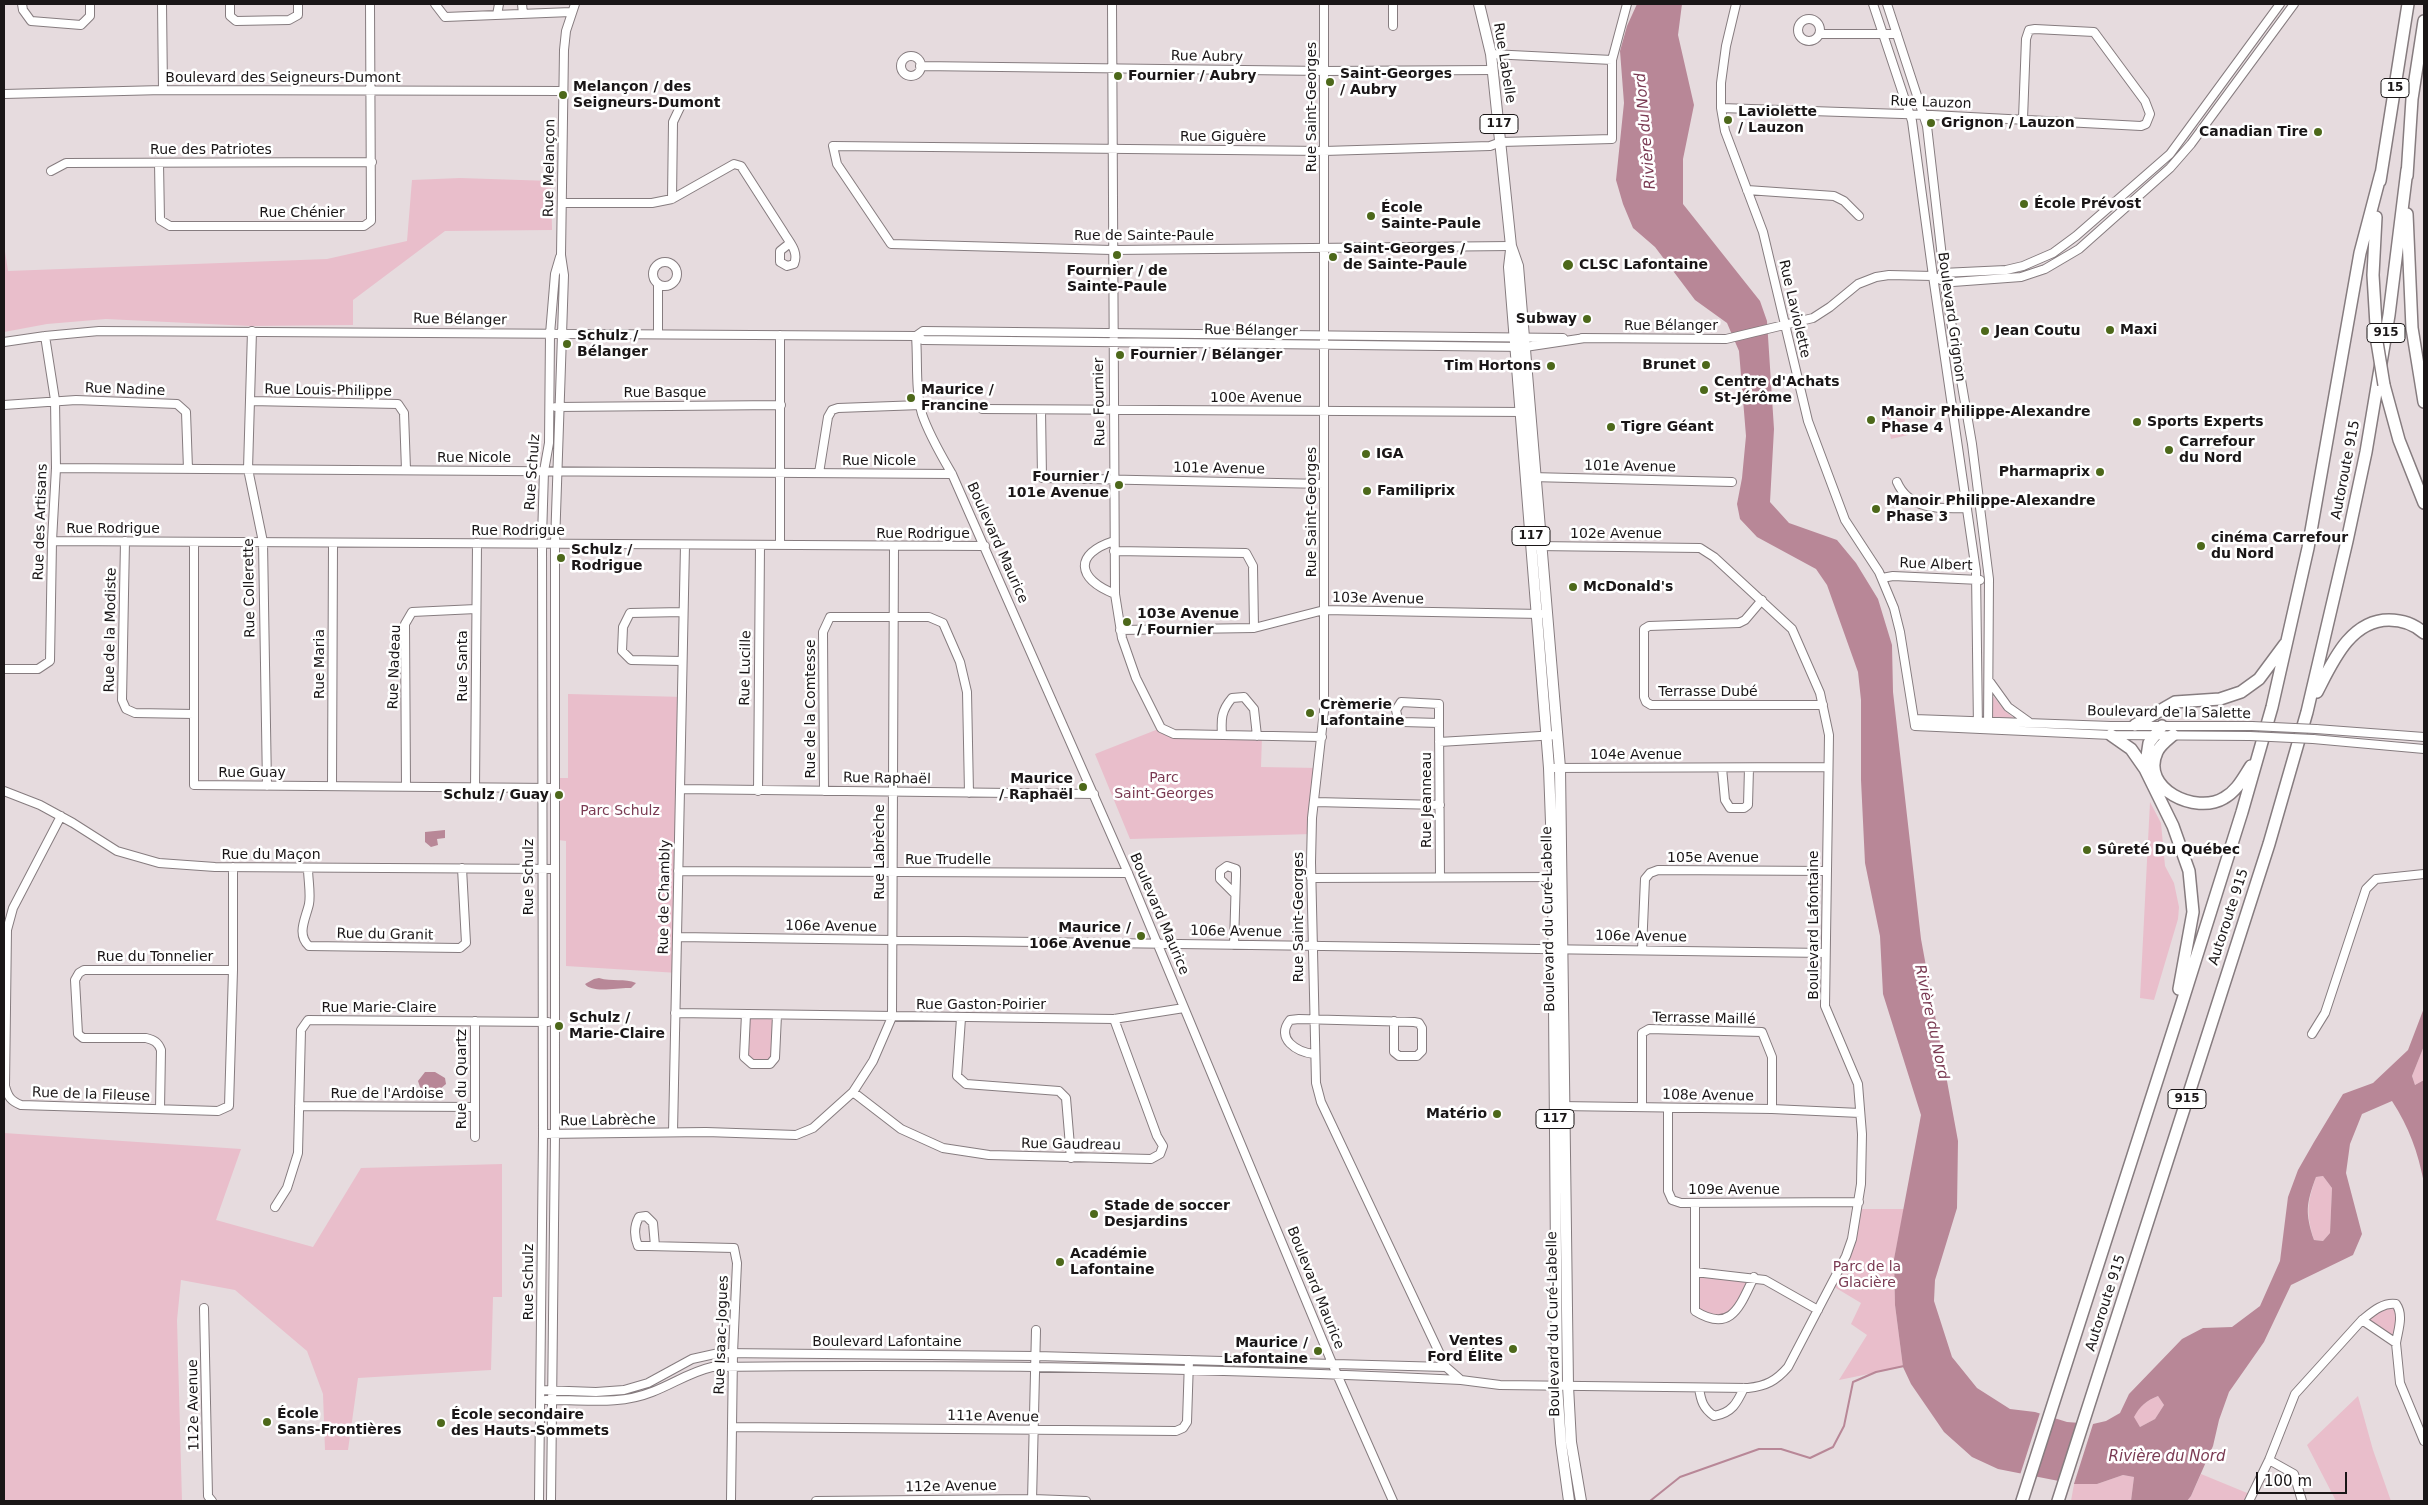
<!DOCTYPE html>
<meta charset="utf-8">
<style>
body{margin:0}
#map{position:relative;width:2428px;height:1505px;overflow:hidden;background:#e6dbde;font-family:"DejaVu Sans",sans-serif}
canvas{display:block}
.frame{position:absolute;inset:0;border:5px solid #1a1617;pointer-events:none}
.scale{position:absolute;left:2256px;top:1472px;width:91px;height:22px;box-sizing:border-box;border:2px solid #1a1617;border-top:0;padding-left:6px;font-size:15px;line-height:18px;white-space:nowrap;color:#1a1617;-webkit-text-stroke:4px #fff;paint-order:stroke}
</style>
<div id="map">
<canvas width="2428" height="1505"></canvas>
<div class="frame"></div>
<div class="scale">100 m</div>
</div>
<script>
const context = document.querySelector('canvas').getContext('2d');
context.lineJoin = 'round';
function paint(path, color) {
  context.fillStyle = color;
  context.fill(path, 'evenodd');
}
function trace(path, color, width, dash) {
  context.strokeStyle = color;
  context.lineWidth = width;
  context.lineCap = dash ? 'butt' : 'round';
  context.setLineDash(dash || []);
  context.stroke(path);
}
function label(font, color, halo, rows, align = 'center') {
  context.font = font + ' "DejaVu Sans",sans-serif';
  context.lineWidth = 5;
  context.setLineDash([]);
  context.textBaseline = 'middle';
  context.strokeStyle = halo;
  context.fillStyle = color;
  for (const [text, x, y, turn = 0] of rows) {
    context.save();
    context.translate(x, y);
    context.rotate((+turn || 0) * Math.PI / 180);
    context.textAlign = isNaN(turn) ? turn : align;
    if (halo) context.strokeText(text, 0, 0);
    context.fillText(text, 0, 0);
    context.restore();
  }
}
paint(new Path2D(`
 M460 178 551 181 552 230 445 231 353 300V325L250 326 106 319 47 324 4 332V245L8 271 327 259 407 241 412 180Z
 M1903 410 1908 435 1891 439 1886 413Z
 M568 694 684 697 678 973 566 966V841L558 840V778H568Z
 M1991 697H1994L2004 710 2016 720 1991 718Z
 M1161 728 1174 734 1262 736 1261 767 1319 768 1312 834 1130 839 1095 754Z
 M2150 802 2161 823 2165 866 2174 883 2179 907 2178 919 2154 1000 2140 998Z
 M746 1014 777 1015 775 1058 770 1064H752L744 1057Z
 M2424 1046V1080L2415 1085 2412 1076Z
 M4 1133 241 1149 216 1220 313 1247 361 1168 502 1164V1297H493L491 1370 358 1378 348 1450H325L323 1394 307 1351 235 1290 181 1280 177 1320 182 1501H4Z
 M2323 1176 2332 1188 2330 1233 2323 1241 2314 1240C2306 1214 2307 1203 2316 1177Z
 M1858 1209H1904L1894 1259 1895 1305 1903 1367 1839 1380 1867 1335 1851 1324 1861 1303 1831 1285 1846 1256Z
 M1695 1272 1754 1277 1735 1313 1725 1319 1695 1311Z
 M2388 1303 2399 1310 2396 1343 2362 1320Z
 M2158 1396 2164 1405 2155 1419 2140 1427 2133 1417C2139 1407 2147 1400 2158 1396Z
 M2358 1396 2373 1450 2391 1501H2336L2307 1445Z
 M2201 1474 2252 1495 2249 1501H2187L2191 1496Z
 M2123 1475 2134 1477 2131 1501H2071L2074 1484H2097Z`), '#e9becb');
paint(new Path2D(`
 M1637 4H1682L1678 35 1694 105 1683 159V204L1760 301 1767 321 1774 429 1770 502 1789 523 1837 540 1856 563 1878 599 1892 645 1893 692 1921 939 1958 1141 1957 1208 1935 1280 1934 1301 1952 1357 1977 1388 2010 1409 2035 1412 2067 1422 2093 1424 2106 1421 2120 1413 2129 1394 2182 1339 2203 1328 2232 1327 2260 1306 2280 1261 2288 1197 2298 1170 2314 1142 2343 1094 2373 1083 2408 1050 2424 1008V1046L2412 1076 2415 1085 2424 1080V1183C2418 1152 2409 1127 2392 1101L2362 1114 2350 1144 2346 1173 2362 1234 2353 1255 2291 1285 2264 1342 2229 1392 2219 1420 2213 1446 2191 1496 2187 1501H2131L2134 1477 2123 1475 2097 1484H2074L1998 1469 1972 1457 1944 1432 1911 1384 1903 1367 1895 1305 1894 1259 1921 1115 1883 994 1880 936 1865 863 1861 780V700L1858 672 1827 585 1816 569 1757 537 1740 519 1737 504 1742 478 1746 436 1739 351 1727 323 1695 300 1655 247 1633 228 1623 204 1616 180 1624 103 1620 51 1627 26ZM2323 1176 2332 1188 2330 1233 2323 1241 2314 1240C2305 1213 2306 1204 2316 1177ZM2158 1396 2164 1405 2155 1419 2140 1427 2134 1417C2139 1407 2147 1400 2158 1396Z
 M445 830V838L437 839 438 845 431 847 425 842V832Z
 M599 978C612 982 625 978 636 983L631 988C620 987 592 994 585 984L594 979Z
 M425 1072H435L445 1078 446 1084 440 1089 421 1090 418 1081Z`), '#b88797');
paint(new Path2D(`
 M2040 1413 2054 1417 2029 1478 2020 1475Z
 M2087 1421H2094L2073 1487 2059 1484Z`), '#e6dbde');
trace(new Path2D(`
 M1650 1501 1680 1477 1759 1449H1781L1810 1458 1833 1447 1844 1426 1853 1382 1876 1372 1904 1366`), '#b88797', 2);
const minor = new Path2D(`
 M22 4 23 10 31 21 81 25 90 16V4
 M162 4 163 90
 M230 4V16L236 21 289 20 298 15V4
 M435 4 445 17 571 12
 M522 4 523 14
 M1112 4 1115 594 1122 638 1136 678 1161 728 1174 734 1322 737
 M1324 4V711L1312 818 1311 862 1316 1083 1321 1102 1446 1367
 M1736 4 1726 46 1721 83V108L1725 131 1763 232 1808 421 1845 520 1879 572 1894 608 1900 632 1915 726 2111 735 2250 736
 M1873 4 1912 121 1933 276 1976 571 1978 729
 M1887 4 1927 126 1946 292 1972 444 1989 579 1988 728
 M497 15 499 4
 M1798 30a11 11 0 1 1 22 0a11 11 0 1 1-22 0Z
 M1393 26V4
 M1820 34H1897
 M1491 54 1612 60
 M901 66a10 10 0 1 1 20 0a10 10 0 1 1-20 0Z
 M920 66 1324 71 1493 70
 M4 94 163 90 563 91
 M1721 108 1932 115 2141 126 2146 124 2150 114 2145 101 2094 32 2035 29 2029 30 2026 39 2023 119
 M159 163 160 220 170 226H364L371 221 370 4
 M51 171 66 163 372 162
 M1747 190 1834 196 1844 201 1859 216
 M672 199 673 122 682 103
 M562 203H652L672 199 734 164 741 166 784 233C790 243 799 252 794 264L787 266 780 262V251L790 243
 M1511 246 1112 250 891 244 837 164 833 146 1324 151 1490 146 1501 142 1612 139V60L1627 4
 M653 274a12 12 0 1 1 24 0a12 12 0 1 1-24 0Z
 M1942 273 2006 270 2023 266 2053 253 2076 236 2170 154 2280 4
 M252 331 248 469 263 542 267 786
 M658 334V284
 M916 336 923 331 1563 338
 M916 336C918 362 915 389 922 414 929 435 941 455 952 474L1128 873 1332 1363 1393 1501
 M1582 338 1726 339 1813 318 1830 307 1858 284 1876 277 1889 275 1933 276 1945 282H1953L2021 277 2045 269 2079 249 2170 168 2191 144 2294 4
 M4 342 45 336 99 331 916 336 923 340 1525 347 1585 338
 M250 401 398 404 404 413 406 470
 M4 405 76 400 177 404 186 412 188 469
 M556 407 781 405
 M982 409 1525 412
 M1041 410 1042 478 1324 484
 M56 468 952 474
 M819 473 828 417 832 410 838 408 921 405
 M1531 477 1732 482
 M1897 482C1909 510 1940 509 1966 508
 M52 541 985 546
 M125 541 122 700 126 709 135 713 194 714
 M1114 541C1073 554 1077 579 1115 594
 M194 542V785L553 788
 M780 545V335
 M1114 551 1246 553 1253 566 1254 628
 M1882 578 1893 576 1980 580
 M1762 600 1745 620 1739 623 1649 626 1644 629V697L1646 702 1651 705H1823
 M1120 630 1254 628 1324 610 1541 614
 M682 661 631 660 622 651 623 627 630 613 683 612
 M4 669H38L50 661 52 541 56 468 55 400 45 336
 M1990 682 2008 707 2029 722
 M1914 719 2111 726H2252
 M1439 723 1403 722 1398 719 1396 710 1401 702 1439 704V723L1440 877
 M2316 729 2424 737
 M1222 735C1221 719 1221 711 1232 698L1244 697 1254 709 1257 736
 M2313 739 2424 749
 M1439 742 1557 735
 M1549 768 1828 767
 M1722 768 1725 800 1730 808H1744L1748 805 1749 768
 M332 786 333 543
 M406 787 405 624 412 612 476 609
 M475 789 477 543
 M680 789 1094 794
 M4 791 40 805 73 823 117 851 159 863 215 867 555 869
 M758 791 760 545
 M824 791 823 632 830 617H929L943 623 960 662 967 692 969 793
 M1315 802 1440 805
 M61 816 13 908 7 930 5 1086C8 1097 11 1101 21 1105L218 1111 229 1106 233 970V867
 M308 868C308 879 311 894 309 904 306 918 296 934 309 946L460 948 466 943 462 868
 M678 871 1128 873
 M1311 878 1558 877
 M677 937 1825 953
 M1234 945 1236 876V869L1227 866 1220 871V879L1235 894
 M1642 950 1645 879 1650 873 1658 870 1826 871
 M675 1013 1114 1019 1184 1008
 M746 1014 744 1057 752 1064H770L775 1058 777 1015
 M961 1018 957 1076 966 1084 1059 1091 1066 1098 1071 1158
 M2312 1034 2325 1013 2366 889 2376 879 2424 874
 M1314 1054C1297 1052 1275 1039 1290 1020L1299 1019 1414 1022 1419 1023 1422 1028V1051L1417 1056H1399L1394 1052V1021
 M853 1092 901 1129 943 1148 989 1155 1151 1159 1160 1154 1163 1146 1157 1136 1114 1019
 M299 1106 475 1107
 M1559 1106 1772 1109 1860 1113
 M1642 1107V1033L1649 1029 1762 1032 1772 1057V1109
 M1668 1108V1191L1672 1200 1681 1203 1859 1202
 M160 1109 161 1050C158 1042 154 1040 146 1038H83L78 1034 75 980 79 973 84 970H233
 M673 1132 685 545
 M543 1134 706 1132 796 1135 813 1128 853 1092 873 1061 892 1017 894 546
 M475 1137V1021
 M1695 1203V1272L1765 1280 1818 1310
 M275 1207 287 1188 298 1153 301 1030 308 1020 548 1022
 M655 1246 653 1223 646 1216 639 1217C634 1226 634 1236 638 1246H648L734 1248 737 1263 733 1353 731 1501
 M1695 1272V1311C1732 1334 1740 1305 1754 1277
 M204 1308 208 1496 212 1501
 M2362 1320C2372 1312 2383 1302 2396 1304 2404 1315 2398 1330 2396 1343
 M1699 1388C1701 1401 1703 1408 1714 1416 1732 1413 1737 1403 1744 1388
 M541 1390 596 1392 624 1390 648 1383 692 1359 719 1353 1036 1356 1446 1367 1461 1380 1500 1385 1748 1388C1766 1386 1776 1381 1788 1367L1846 1256 1852 1239 1861 1184 1862 1134 1858 1084 1825 1006 1829 735 1820 693 1792 629 1714 557 1700 548 1536 546
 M546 1400C583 1399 617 1406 652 1392 673 1384 690 1372 712 1367 962 1364 1212 1368 1461 1380
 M733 1427 1176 1431 1183 1428 1187 1422 1189 1360
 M2269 1460 2294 1474 2302 1501
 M539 1501 543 1134 542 538 544 471 549 443 550 334 555 274 560 257
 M551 1501 555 1134V544L564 275 561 255 564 50 566 31 575 4
 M816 1501 1033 1499 1086 1501
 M1032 1501 1036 1330
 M2249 1501 2269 1460 2295 1394 2362 1320 2396 1343 2400 1383 2424 1441`);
const major = new Path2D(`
 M1479 4 1491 54 1511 246 1518 266 1560 768 1568 1386 1571 1442 1581 1501
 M1511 250 1509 267 1549 768 1553 877 1557 1386 1561 1443 1569 1501`);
const highway = new Path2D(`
 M2407 176 2412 99 2424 21
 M2380 181 2408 4
 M2407 214 2412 328 2424 402
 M2376 217 2373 275 2377 342
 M2384 385 2399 440 2424 503
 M2317 692C2332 663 2350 620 2389 620 2403 620 2414 624 2424 633
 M2135 725 2175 702 2220 699 2241 692 2259 679 2285 644
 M2111 735 2131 749 2145 769 2173 826 2189 871 2193 912 2179 989
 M2173 735C2167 740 2160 745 2157 752 2140 789 2196 815 2224 798 2237 791 2243 778 2251 766
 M2145 769 2149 743 2162 726
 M2022 1501 2180 1009 2242 812 2272 707 2308 548 2360 253 2381 173
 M2058 1501 2269 844 2307 712 2347 541 2366 452 2389 315 2407 170`);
trace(minor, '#867c7f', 10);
trace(major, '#867c7f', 12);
trace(highway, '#867c7f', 14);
trace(minor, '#fff', 8);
trace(major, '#fff', 10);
trace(highway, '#fff', 11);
const minorBridge = new Path2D(`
 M2252 726 2316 729
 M2250 736 2313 739`);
const highwayBridge = new Path2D(`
 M2377 342 2384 385`);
trace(minorBridge, '#867c7f', 10, []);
trace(highwayBridge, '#867c7f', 14, []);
trace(minorBridge, '#fff', 8);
trace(highwayBridge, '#fff', 11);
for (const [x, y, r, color] of [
 [1118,76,5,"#4d681a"],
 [1330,82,5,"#4d681a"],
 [563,95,5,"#4d681a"],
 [1728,120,5,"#4d681a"],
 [1931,123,5,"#4d681a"],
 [2318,132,5,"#4d681a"],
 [2024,204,5,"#4d681a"],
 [1371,216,5,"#4d681a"],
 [1117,255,5,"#4d681a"],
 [1333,257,5,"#4d681a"],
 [1568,265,6,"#4d681a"],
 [1587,319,5,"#4d681a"],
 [2110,330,5,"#4d681a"],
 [1985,331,5,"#4d681a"],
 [567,344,5,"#4d681a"],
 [1120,355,5,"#4d681a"],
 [1706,365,5,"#4d681a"],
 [1551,366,5,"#4d681a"],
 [1704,390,5,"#4d681a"],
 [911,398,5,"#4d681a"],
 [1871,420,5,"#4d681a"],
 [2137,422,5,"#4d681a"],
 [1611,427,5,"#4d681a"],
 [2169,450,5,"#4d681a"],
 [1366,454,5,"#4d681a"],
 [2100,472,5,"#4d681a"],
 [1119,485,5,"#4d681a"],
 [1367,491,5,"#4d681a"],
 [1876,509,5,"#4d681a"],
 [2201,546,5,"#4d681a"],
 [561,558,5,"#4d681a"],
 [1573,587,5,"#4d681a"],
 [1127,622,5,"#4d681a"],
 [1310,713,5,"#4d681a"],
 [1083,787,5,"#4d681a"],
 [559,795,5,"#4d681a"],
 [2087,850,5,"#4d681a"],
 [1141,936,5,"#4d681a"],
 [559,1026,5,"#4d681a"],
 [1497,1114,5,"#4d681a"],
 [1094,1214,5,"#4d681a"],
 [1060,1262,5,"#4d681a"],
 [1513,1349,5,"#4d681a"],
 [1318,1351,5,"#4d681a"],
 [267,1422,5,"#4d681a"],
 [441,1423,5,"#4d681a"]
]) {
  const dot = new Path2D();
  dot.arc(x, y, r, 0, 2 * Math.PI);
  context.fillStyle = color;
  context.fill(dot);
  trace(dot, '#fff', 2);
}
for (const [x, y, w] of [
 [2395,88,28],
 [1499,124,38],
 [2386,333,38],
 [1531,536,38],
 [2187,1099,38],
 [1555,1119,38]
]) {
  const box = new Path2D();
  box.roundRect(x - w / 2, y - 9.5, w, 19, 4);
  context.fillStyle = '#fff';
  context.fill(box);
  trace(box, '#1a1617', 1);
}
label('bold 12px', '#1a1617', null, [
 ["15",2395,88],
 ["117",1499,124],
 ["915",2386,333],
 ["117",1531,536],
 ["915",2187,1099],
 ["117",1555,1119]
]);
label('14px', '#1a1617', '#fff', [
 ["Rue Aubry",1207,57,1],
 ["Rue Labelle",1504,63,81],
 ["Boulevard des Seigneurs-Dumont",283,78],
 ["Rue Lauzon",1931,103,2],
 ["Rue Saint-Georges",1312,107,-90],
 ["Rue Giguère",1223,137],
 ["Rue des Patriotes",211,150],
 ["Rue Melançon",550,168,-89],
 ["Rue Chénier",302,213],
 ["Rue de Sainte-Paule",1144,236],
 ["Rue Laviolette",1794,309,77],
 ["Boulevard Grignon",1951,317,82],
 ["Rue Bélanger",460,320,1],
 ["Rue Bélanger",1671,326],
 ["Rue Bélanger",1251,331,1],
 ["Rue Nadine",125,390,2],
 ["Rue Louis-Philippe",328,391,1],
 ["Rue Basque",665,393],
 ["100e Avenue",1256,398],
 ["Rue Fournier",1100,402,-91],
 ["Rue Nicole",474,458],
 ["Rue Nicole",879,461],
 ["101e Avenue",1630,467,1],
 ["101e Avenue",1219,469,1],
 ["Autoroute 915",2346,470,-79],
 ["Rue Schulz",533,472,-86],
 ["Rue Saint-Georges",1312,512,-90],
 ["Rue des Artisans",41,522,-88],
 ["Rue Rodrigue",113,529],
 ["Rue Rodrigue",518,531],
 ["Rue Rodrigue",923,534],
 ["102e Avenue",1616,534],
 ["Boulevard Maurice",997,543,66],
 ["Rue Albert",1936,565,2],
 ["Rue Collerette",250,588,-91],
 ["103e Avenue",1378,599,1],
 ["Rue de la Modiste",111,630,-89],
 ["Rue Maria",320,664,-90],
 ["Rue Santa",463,666,-90],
 ["Rue Nadeau",395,667,-88],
 ["Rue Lucille",746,668,-89],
 ["Terrasse Dubé",1708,692],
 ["Rue de la Comtesse",811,709,-90],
 ["Boulevard de la Salette",2169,713,1],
 ["104e Avenue",1636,755],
 ["Rue Guay",252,773],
 ["Rue Raphaël",887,779,1],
 ["Rue Jeanneau",1427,800,-90],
 ["Rue Labrèche",880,852,-90],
 ["Rue du Maçon",271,855],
 ["105e Avenue",1713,858],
 ["Rue Trudelle",948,860],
 ["Rue Schulz",529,877,-90],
 ["Rue de Chambly",665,897,-89],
 ["Boulevard Maurice",1159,914,67],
 ["Rue Saint-Georges",1299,917,-90],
 ["Autoroute 915",2229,917,-72],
 ["Boulevard du Curé-Labelle",1549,919,-91],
 ["Boulevard Lafontaine",1814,925,-90],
 ["106e Avenue",831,927,1],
 ["106e Avenue",1236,932,1],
 ["Rue du Granit",385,935,1],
 ["106e Avenue",1641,937,1],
 ["Rue du Tonnelier",155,957],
 ["Rue Gaston-Poirier",981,1005],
 ["Rue Marie-Claire",379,1008],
 ["Terrasse Maillé",1704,1019,1],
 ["Rue du Quartz",462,1079,-90],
 ["Rue de l'Ardoise",387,1094],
 ["Rue de la Fileuse",91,1095,2],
 ["108e Avenue",1708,1096,1],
 ["Rue Labrèche",608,1121,-1],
 ["Rue Gaudreau",1071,1145,1],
 ["109e Avenue",1734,1190],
 ["Rue Schulz",529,1282,-90],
 ["Boulevard Maurice",1315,1288,68],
 ["Autoroute 915",2106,1303,-72],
 ["Boulevard du Curé-Labelle",1554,1324,-91],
 ["Rue Isaac-Jogues",722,1335,-88],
 ["Boulevard Lafontaine",887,1342],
 ["112e Avenue",194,1405,-91],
 ["111e Avenue",993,1417,1],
 ["112e Avenue",951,1487,-1]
]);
label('bold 14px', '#1a1617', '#fff', [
 ["Saint-Georges",1340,74],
 ["/ Aubry",1340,90],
 ["Fournier / Aubry",1128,76],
 ["Melançon / des",573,87],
 ["Seigneurs-Dumont",573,103],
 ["Laviolette",1738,112],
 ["/ Lauzon",1738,128],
 ["Grignon / Lauzon",1941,123],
 ["Canadian Tire",2308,132,"right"],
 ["École Prévost",2034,204],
 ["École",1381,208],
 ["Sainte-Paule",1381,224],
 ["Saint-Georges /",1343,249],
 ["de Sainte-Paule",1343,265],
 ["CLSC Lafontaine",1579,265],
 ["Fournier / de",1117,271,"center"],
 ["Sainte-Paule",1117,287,"center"],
 ["Subway",1577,319,"right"],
 ["Maxi",2120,330],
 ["Jean Coutu",1995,331],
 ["Schulz /",577,336],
 ["Bélanger",577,352],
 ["Fournier / Bélanger",1130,355],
 ["Brunet",1696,365,"right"],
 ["Tim Hortons",1541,366,"right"],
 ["Centre d'Achats",1714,382],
 ["St-Jérôme",1714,398],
 ["Maurice /",921,390],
 ["Francine",921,406],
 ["Manoir Philippe-Alexandre",1881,412],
 ["Phase 4",1881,428],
 ["Sports Experts",2147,422],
 ["Tigre Géant",1621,427],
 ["Carrefour",2179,442],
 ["du Nord",2179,458],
 ["IGA",1376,454],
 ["Pharmaprix",2090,472,"right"],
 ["Fournier /",1109,477,"right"],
 ["101e Avenue",1109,493,"right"],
 ["Familiprix",1377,491],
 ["Manoir Philippe-Alexandre",1886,501],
 ["Phase 3",1886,517],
 ["cinéma Carrefour",2211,538],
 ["du Nord",2211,554],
 ["Schulz /",571,550],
 ["Rodrigue",571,566],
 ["McDonald's",1583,587],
 ["103e Avenue",1137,614],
 ["/ Fournier",1137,630],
 ["Crèmerie",1320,705],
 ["Lafontaine",1320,721],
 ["Maurice",1073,779,"right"],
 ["/ Raphaël",1073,795,"right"],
 ["Schulz / Guay",549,795,"right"],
 ["Sûreté Du Québec",2097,850],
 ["Maurice /",1131,928,"right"],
 ["106e Avenue",1131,944,"right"],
 ["Schulz /",569,1018],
 ["Marie-Claire",569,1034],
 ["Matério",1487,1114,"right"],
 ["Stade de soccer",1104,1206],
 ["Desjardins",1104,1222],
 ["Académie",1070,1254],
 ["Lafontaine",1070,1270],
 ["Ventes",1503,1341,"right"],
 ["Ford Élite",1503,1357,"right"],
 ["Maurice /",1308,1343,"right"],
 ["Lafontaine",1308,1359,"right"],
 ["École",277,1414],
 ["Sans-Frontières",277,1430],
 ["École secondaire",451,1415],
 ["des Hauts-Sommets",451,1431]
], 'left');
label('14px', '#7a3a52', '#fff', [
 ["Parc",1164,778],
 ["Saint-Georges",1164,794],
 ["Parc Schulz",620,811],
 ["Parc de la",1867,1267],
 ["Glacière",1867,1283]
]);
label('italic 15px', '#7a3a52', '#fff', [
 ["Rivière du Nord",1646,131,-95],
 ["Rivière du Nord",1931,1022,78],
 ["Rivière du Nord",2167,1457]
]);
</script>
